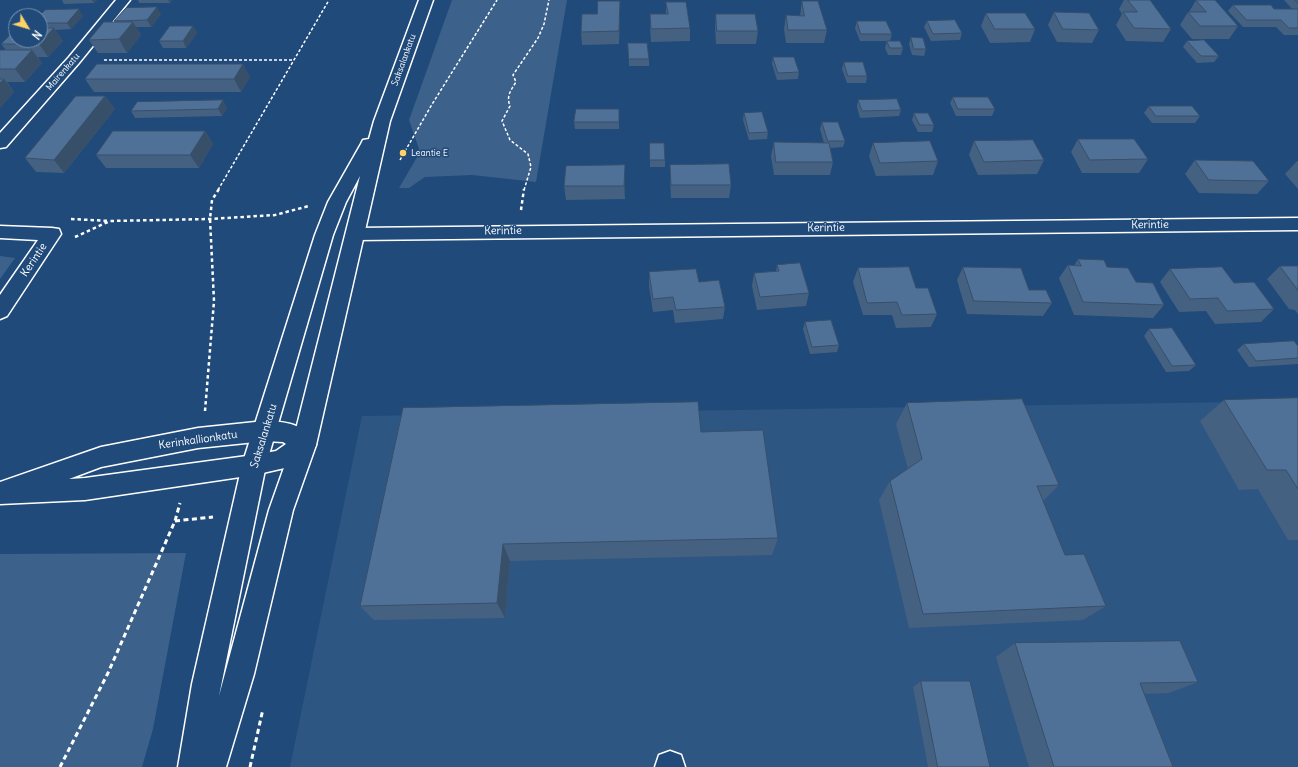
<!DOCTYPE html>
<style>
body{margin:0}
#map{position:relative;width:1298px;height:767px;overflow:hidden;background:#1f4a7a;font-family:Delius,sans-serif}
canvas{display:block}
.north{position:absolute;left:8px;top:8px;width:40px;height:40px;box-sizing:border-box;background:#1f4a7a;border:1px solid #7992af;border-radius:50%;rotate:128deg;font-size:11px;font-weight:700;line-height:16px;text-align:center;color:#fff}
.north::after{content:'';display:block;margin:auto;width:14px;height:18px;background:#ffd166;clip-path:polygon(50% 0,100% 100%,50% 72%,0 100%)}
</style>
<div id="map">
<canvas width="1298" height="767"></canvas>
<div class="north">N</div>
</div>
<script>
const context = document.querySelector('canvas').getContext('2d');
context.lineJoin = 'round';
function paint(path, color) {
  context.fillStyle = color;
  context.fill(path, 'evenodd');
}
function trace(path, color, width, dash) {
  context.strokeStyle = color;
  context.lineWidth = width;
  context.lineCap = dash ? 'butt' : 'round';
  context.setLineDash(dash || []);
  context.stroke(path);
}
function label(font, color, halo, rows, align = 'center') {
  context.font = font + ' Delius,sans-serif';
  context.lineWidth = 3;
  context.setLineDash([]);
  context.textBaseline = 'middle';
  context.strokeStyle = halo;
  context.fillStyle = color;
  for (const [text, x, y, turn = 0] of rows) {
    context.save();
    context.translate(x, y);
    context.rotate((+turn || 0) * Math.PI / 180);
    context.textAlign = isNaN(turn) ? turn : align;
    if (halo) context.strokeText(text, 0, 0);
    context.fillText(text, 0, 0);
    context.restore();
  }
}
paint(new Path2D(`
 M1298 401V767H290L362 416Z`), '#2e5683');
paint(new Path2D(`
 M452 0H567L536 182 472 175 425 177 409 188H399L420 152 409 120Z
 M0 256 15 258 0 279Z
 M186 553 153 729 142 767H0V554Z`), '#3c618b');
const minor = new Path2D(`
 M116 0H130L79 63 6 147 0 148V133L69 57Z
 M1298 218V230L355 240 348 239 346 234 348 229 355 228Z
 M0 226 52 228 59 229 61 234 7 316 0 319V295L38 240 0 238Z
 M265 421C286 422 305 423 316 445L312 452 289 467 254 475 85 500 0 504V482L101 447 198 428ZM265 441 283 442 286 444 276 451 254 455 85 478 69 479 101 467 198 448Z
 M670 751 681 755 685 767H655L659 755Z`);
const major = new Path2D(`
 M419 0H433L390 121 316 445 293 510 254 674 226 767H178L192 684 242 465 315 235 328 202 361 144 363 140 369 139 374 121ZM360 176 292 445 269 510 219 696 266 465 333 235 346 202Z`);
trace(minor, '#fff', 3);
trace(major, '#fff', 3);
trace(new Path2D(`
 M104 60H294
 M400 160 431 106 497 0
 M218 190 329 0
 M524 190 531 167 528 154 510 140 502 121 510 106C506 96 511 90 516 82L513 75 538 38 544 24 549 0`), '#fff', 1.5, [3, 2]);
trace(new Path2D(`
 M521 210 524 189
 M71 219 110 221
 M75 237 110 221 210 219 275 215 309 206
 M205 411 214 301 210 219 212 200 219 189`), '#fff', 2.5, [3.5, 3]);
trace(new Path2D(`
 M175 521 213 517
 M60 767 108 673 175 521 180 503
 M250 767 263 709`), '#fff', 3, [5, 3.5]);
paint(minor, '#1f4a7a');
paint(major, '#1f4a7a');
paint(new Path2D(`
 M62 0H97L94 3 64 4Z
 M138 0H172L170 3H139Z
 M1124 0H1150L1171 29 1163 42 1126 41 1116 25 1122 14 1119 9Z
 M1196 0 1238 26 1229 39H1192L1180 25 1188 12H1189Z
 M1284 0H1298V35H1284L1276 27H1243L1228 11 1233 5 1274 9H1292Z
 M802 1 827 30 824 43H786L784 29 786 15 800 16Z
 M666 2 690 28V41L651 42 650 27V14H666Z
 M1054 12 1099 30 1092 43 1057 42 1048 25Z
 M986 13 1035 29 1030 42 990 43 981 26Z
 M161 14 151 27H136L141 35 127 53H98L89 40 115 22 114 21Z
 M620 14 619 44 582 45 581 32Z
 M716 14 758 31 756 44H716L715 27Z
 M40 16H83L71 29 55 30 63 41 48 57H38L42 63 25 82H7L14 92 0 108V50H6L1 44 40 40Z
 M857 21 892 34 890 41H860L855 28Z
 M927 21 962 33 960 40 931 41 924 27Z
 M193 26 197 33 186 48H163L159 41Z
 M911 37 926 49 924 56 912 55 909 44Z
 M887 41 903 48 901 55H888L885 48Z
 M1187 41 1219 56 1214 62 1197 63 1183 47Z
 M628 43 649 59V66H629Z
 M773 57 799 72 798 79 777 80 772 64Z
 M844 62 867 76 866 83H847L842 69Z
 M243 64 250 77 241 92H94L85 79Z
 M105 96 115 109 64 173 36 172 25 158Z
 M953 97 995 109 992 116H956L950 103Z
 M858 100 901 110 899 116 860 118 857 107Z
 M1149 106 1200 116 1195 123H1152L1144 113Z
 M227 107 222 116 135 118 131 111Z
 M744 113 768 132 767 139 749 140 743 120Z
 M914 113 934 125 932 132H918L912 120Z
 M619 116V129H575L574 122Z
 M822 122 845 141 843 147 830 148 833 162 830 175H774L771 156 774 142 824 143 820 129Z
 M205 131 213 144 199 168H106L96 155Z
 M1078 139 1148 159 1139 173H1082L1071 152Z
 M974 141 1044 160 1037 174 978 175 969 155Z
 M650 143 665 160V167H650Z
 M873 143 938 161 933 175 876 176 869 156Z
 M1195 160 1269 181 1257 194 1199 193 1185 174Z
 M1297 161H1298V189L1285 174Z
 M625 165V199L566 200 564 186Z
 M670 165 731 185 729 198H671L670 178Z
 M1078 259 1107 267 1136 282 1164 305 1153 318 1074 315 1059 278 1068 265 1074 266Z
 M777 265 809 293 806 306 757 310 752 286 754 273 776 271Z
 M1280 266H1298V314L1295 310 1289 309 1267 279Z
 M963 267 1029 290 1052 303 1043 316 967 314 957 280Z
 M858 268 916 288 937 314 931 327 896 328 892 315H863L853 282Z
 M1170 269 1234 283 1274 309 1261 322 1215 324 1206 311 1179 312 1160 282Z
 M649 272 699 282 725 307 723 319 675 323 673 310 653 312 649 286Z
 M805 322 839 345 837 352 810 354 803 329Z
 M1149 329 1196 365 1189 371 1166 372 1144 336Z
 M1244 344 1298 346V364L1249 367 1237 350Z
 M1298 398V540H1288L1258 489 1239 490 1200 421 1224 400Z
 M907 403 1059 485 1043 501 1065 555 1106 606 1083 620 909 628 879 500 890 481 908 469 896 424Z
 M701 432 778 538 772 555 510 561 505 618 374 620 360 606Z
 M1015 643 1198 682 1169 693 1144 694 1173 767H1029L996 657Z
 M921 681 990 767H928L913 687Z`), '#456182');
paint(new Path2D(`
 M92 0H97L94 3Z
 M168 0H172L170 3Z
 M620 1V14L619 44V31Z
 M157 7 161 14 151 27 147 20Z
 M79 9 83 16 71 29 67 23Z
 M133 22 141 35 127 53 119 39Z
 M193 26 197 33 186 48 183 41Z
 M54 28 63 41 48 57 39 44Z
 M32 50 42 63 25 82 15 69Z
 M243 64 250 77 241 92 234 79Z
 M4 79 14 92 0 108V83Z
 M105 96 115 109 64 173 54 160Z
 M223 100 227 107 222 116 218 109Z
 M205 131 213 144 199 168 190 155Z
 M625 165V199L624 186Z
 M503 544 510 561 505 618 497 603Z`), '#384f6a');
const building = new Path2D(`
 M1128 0H1150L1171 29 1134 28 1123 12H1137Z
 M1196 0H1215L1238 26H1200L1188 12H1206Z
 M1295 0H1298V3Z
 M598 1H620L619 31 581 32 582 14H597Z
 M802 1H818L827 30H788L786 15 804 16Z
 M666 2H686L690 28 651 29 650 14H668Z
 M1233 5H1271L1274 9H1298V28H1289L1281 20H1247Z
 M157 7 147 20 114 21 126 8Z
 M79 9 67 23H40V16H39L45 10Z
 M1054 12 1089 13 1099 30 1063 29Z
 M986 13H1025L1035 29H995Z
 M716 14H755L758 31H717Z
 M955 20 962 33 933 34 927 21Z
 M857 21H886L892 34H861Z
 M104 22H133L119 39 89 40Z
 M170 26H193L183 41H159Z
 M40 28H54L39 44H1L16 29V40H40Z
 M911 37 923 38 926 49H914Z
 M1204 40 1219 56H1201L1187 41Z
 M887 41H900L903 48H890Z
 M628 43H647L649 59H629Z
 M0 50H32L15 69H0Z
 M773 57H794L799 72 778 73Z
 M844 62H863L867 76H848Z
 M97 64H243L234 79H85Z
 M0 79H4L0 83Z
 M76 96H105L54 160 25 158Z
 M953 97H988L995 109H958Z
 M897 99 901 110 862 111 858 100Z
 M223 100 218 109 131 111 137 102Z
 M1149 106H1192L1200 116H1156Z
 M576 109H619V122H574Z
 M762 112 768 132 749 133 744 113Z
 M914 113H928L934 125H920Z
 M822 122H838L845 141H828Z
 M113 131H205L190 155H96Z
 M1078 139H1134L1148 159 1090 160Z
 M1033 140 1044 160 984 162 974 141Z
 M930 141 938 161 880 163 873 143Z
 M774 142 829 143 833 162H776Z
 M650 143H664L665 160H650Z
 M1195 160 1253 161 1269 181 1209 180Z
 M729 164 731 185H671L670 165Z
 M625 165 624 186H564L566 166Z
 M1078 259 1104 260 1107 267 1128 268 1136 282 1153 283 1164 305 1083 302 1068 265 1081 266Z
 M800 263 809 293 760 297 754 273 779 271 777 265Z
 M1280 266H1298V290Z
 M909 267 916 288H928L937 314 902 315 897 302 867 303 858 268Z
 M963 267 1021 268 1029 290H1046L1052 303 974 301Z
 M1222 267 1234 283 1254 282 1274 309 1227 311 1218 298 1190 299 1170 269Z
 M696 269 699 282 719 280 725 307 676 310 673 297 653 299 649 272Z
 M831 320 839 345 812 347 805 322Z
 M1172 328 1196 365 1172 366 1149 329Z
 M1294 341 1298 346V358L1256 361 1244 344Z
 M1298 398V489L1286 470H1267L1224 400Z
 M1022 399 1059 485 1037 486 1065 555 1084 554 1106 606 923 614 890 481 922 459 907 403Z
 M698 402 701 432 763 430 778 538 503 544 497 603 360 606 403 408Z
 M1180 641 1198 682 1140 683 1173 767H1054L1015 643Z
 M921 681H970L990 767H938Z`);
paint(building, '#507197');
trace(building, '#384f6a', 1);
for (const [x, y, r, color] of [
 [403,153,4,"#ffd166"]
]) {
  const dot = new Path2D();
  dot.arc(x, y, r, 0, 2 * Math.PI);
  context.fillStyle = color;
  context.fill(dot);
  trace(dot, '#1f4a7a', 1.5);
}
label('9px', '#fff', '#1f4a7a', [
 ["Saksalankatu",404,60,-70],
 ["Mairenkatu",63,72,-49]
]);
label('9px', '#fff', '#1f4a7a', [
 ["Leantie E",411,153]
], 'left');
label('11px', '#fff', '#1f4a7a', [
 ["Kerintie",1150,225,-1],
 ["Kerintie",826,228,-1],
 ["Kerintie",503,231,-1],
 ["Kerintie",34,260,-56],
 ["Saksalankatu",264,436,-73],
 ["Kerinkallionkatu",198,440,-8]
]);
</script>
